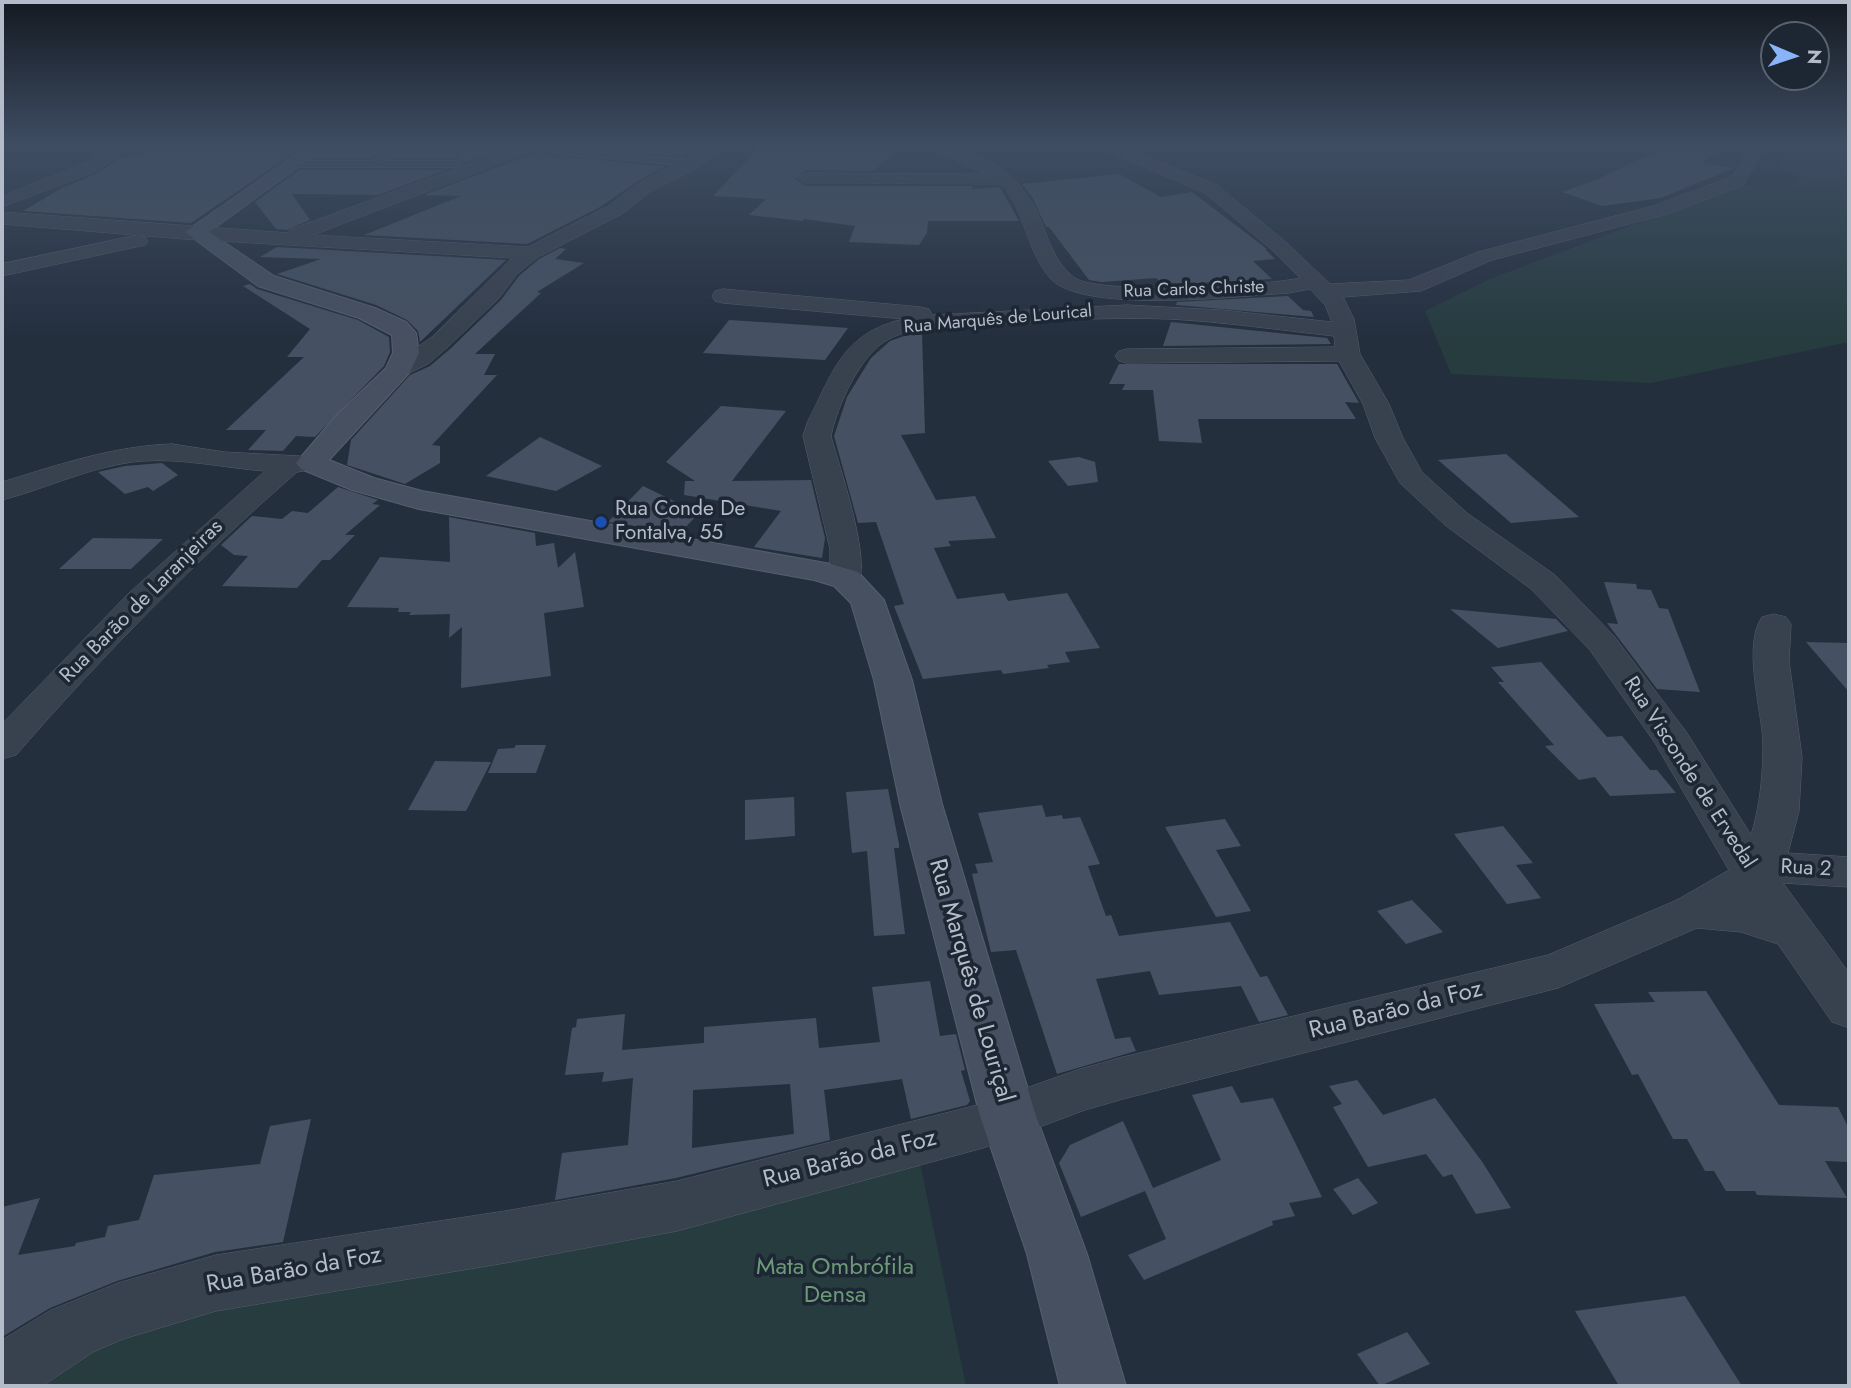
<!DOCTYPE html>
<meta charset="utf-8">
<style>
body{margin:0}
#map{position:relative;width:1851px;height:1388px;overflow:hidden;background:#242f3e;font-family:Jost,sans-serif}
canvas{display:block}
.frame{position:absolute;inset:0;border:4px solid #b4bcc9;pointer-events:none}
.north{position:absolute;left:1760px;top:21px;width:70px;height:70px;box-sizing:border-box;background:#1d2633;border:2px solid #59626f;border-radius:50%;rotate:92deg;font-size:19px;font-weight:700;line-height:28px;text-align:center;color:#b4bcc9}
.north::after{content:'';display:block;margin:auto;width:24px;height:32px;background:#8ab4f8;clip-path:polygon(50% 0,100% 100%,50% 72%,0 100%)}
</style>
<div id="map">
<canvas width="1851" height="1388"></canvas>
<div class="frame"></div>
<div class="north">N</div>
</div>
<script>
const context = document.querySelector('canvas').getContext('2d');
context.lineJoin = 'round';
function paint(path, color) {
  context.fillStyle = color;
  context.fill(path, 'evenodd');
}
function trace(path, color, width, dash) {
  context.strokeStyle = color;
  context.lineWidth = width;
  context.lineCap = dash ? 'butt' : 'round';
  context.setLineDash(dash || []);
  context.stroke(path);
}
function label(font, color, halo, rows, align = 'center') {
  context.font = font + ' Jost,sans-serif';
  context.lineWidth = 7;
  context.setLineDash([]);
  context.textBaseline = 'middle';
  context.strokeStyle = halo;
  context.fillStyle = color;
  for (const [text, x, y, turn = 0] of rows) {
    context.save();
    context.translate(x, y);
    context.rotate((+turn || 0) * Math.PI / 180);
    context.textAlign = isNaN(turn) ? turn : align;
    if (halo) context.strokeText(text, 0, 0);
    context.fillText(text, 0, 0);
    context.restore();
  }
}
paint(new Path2D(`
 M1785 146H1849V342L1651 383 1451 374 1425 311 1490 279 1736 186 1784 185 1803 179 1779 167Z
 M918 1153 966 1386H2L86 1328Z`), '#263c3f');
paint(new Path2D(`
 M203 146H304L191 223 23 211 62 188 98 173 119 158 138 155 149 149Z
 M329 146H382L378 149V154L371 158H314Z
 M399 146H511L464 163 458 158H390L392 153Z
 M553 146 620 150 627 147 688 152 682 156Z
 M760 146H903L873 171 806 170 795 179 806 186H972V189L1000 187 1019 221H928L927 233 919 245 849 242 855 226 804 219 803 221 749 215 766 199 713 196Z
 M1668 146H1730L1701 162 1734 168 1661 198 1602 206 1562 192 1598 179Z
 M532 154 665 166 638 181 600 207 527 244 364 235 461 196 424 195Z
 M299 170H446L378 195 292 194 310 220 287 230 276 229 255 202Z
 M1119 174 1161 197 1192 192 1267 249H1265L1275 259 1253 261 1272 279 1163 285 1156 278 1102 282 1089 280 1049 227H1046L1032 197 1022 184Z
 M277 247 506 260 420 342 418 331 407 320 376 305 277 274 321 259 260 257Z
 M560 248 566 249 555 259 584 263 537 292 541 293 475 354H495L484 375H497L432 445 440 446V463L405 484 347 465 351 440 410 375 430 366 450 349 501 300 519 276 539 259Z
 M250 284 257 289 358 320 389 337 390 352 384 366 315 437 296 436 283 451 248 450 266 430H226L304 357H287L310 329 243 286Z
 M1288 296 1303 310 1311 311 1314 317 1176 305 1177 302Z
 M729 320 777 323 848 328 825 360 703 353Z
 M1171 322 1327 338 1331 344 1163 346Z
 M913 333H922L925 433 901 435 936 500 975 496 996 538 948 541 951 546 934 548 957 599 1004 593 1008 601 1067 593 1100 648 1065 652 1070 662 1047 665 1049 668 1003 674 1001 670 923 679 894 606 904 604 876 522 858 523 834 436 847 397 871 358 890 341Z
 M1119 364H1337L1359 403 1345 402 1356 419H1198L1202 443 1159 441 1153 390H1122L1125 384H1109Z
 M721 406 786 411 732 481 811 480 825 538 822 558 754 547 781 511 684 495 685 481H695L666 462Z
 M540 437 602 466 556 491 486 476Z
 M1506 454 1579 517 1511 523 1438 460Z
 M1079 457 1095 462 1098 482 1068 486 1048 461Z
 M162 463 178 475 153 491 148 487 125 494 98 472 125 466Z
 M643 486 699 513 680 533 608 522Z
 M338 487 378 500 372 504 380 505 345 535H355L330 560H322L297 588 222 586 248 556 234 555 221 545 252 516 282 519 292 511 308 513Z
 M449 517 535 533 536 546 554 543 558 568 575 552 584 607 544 613 551 676 461 688 462 627 449 638 450 614 409 615 411 612H398L399 608 347 607 380 557 450 562Z
 M93 538 163 539 131 569H59Z
 M1604 582 1636 584 1637 589 1651 590 1659 608 1668 609 1700 692 1657 689 1607 623 1618 624Z
 M1450 609 1556 619 1568 631 1498 648Z
 M1806 642 1849 643V692Z
 M1541 662 1607 737 1622 736 1650 770H1657L1676 793 1610 796 1595 777 1579 780 1545 746 1554 745 1498 682H1504L1491 667Z
 M516 745H546L536 773H488L498 749 514 748Z
 M435 761 491 762 466 811 408 810Z
 M888 789 899 844V848H894L905 934 874 936 867 851 852 853 846 792Z
 M794 797 795 836 745 840V800Z
 M1042 805 1046 817 1062 815 1063 819 1080 817 1100 864 1088 866 1106 916 1111 915 1119 936 1230 922 1260 977 1267 976 1288 1015 1259 1022 1241 986 1159 995 1150 971 1096 979 1115 1039 1130 1037 1136 1051 1057 1074 1016 950 991 952 972 874 978 873 975 864 993 862 978 813Z
 M1225 819 1241 846 1216 850 1251 911 1216 917 1165 827Z
 M1503 826 1533 863 1516 865 1541 898 1507 904 1454 834Z
 M1412 900 1443 932 1406 944 1377 911Z
 M930 981 940 1036 956 1034 965 1070 961 1071 970 1101 967 1105 911 1119 902 1079 824 1090 830 1140 676 1178 555 1200 562 1153 628 1145 633 1078 602 1082 604 1072 565 1075 572 1028 576 1027 577 1019 625 1014 622 1050 704 1043V1027L816 1018 819 1048 880 1042 872 987ZM790 1084 794 1134 692 1148 693 1090Z
 M1706 991 1779 1105 1838 1107 1849 1129V1162L1825 1161 1847 1198 1757 1195 1755 1191H1726L1714 1171H1705L1687 1139H1673L1638 1074 1632 1075 1594 1004 1655 1002 1648 992Z
 M1357 1080 1383 1115 1435 1098 1483 1163 1511 1208 1476 1214 1452 1174 1443 1177 1426 1154 1368 1167 1333 1107 1342 1104 1329 1086Z
 M1232 1086 1241 1103 1273 1098 1322 1197 1289 1203 1295 1216 1272 1221 1273 1225 1144 1280 1128 1255 1166 1239 1145 1191 1081 1217 1059 1163 1070 1145 1123 1121 1153 1188 1221 1160 1192 1095Z
 M311 1119 283 1242 215 1252 117 1281 50 1308 2 1337V1207L40 1198 18 1255 75 1246 76 1243 105 1237 108 1226 139 1220 154 1175 260 1164 270 1126Z
 M1358 1178 1378 1203 1353 1215 1333 1189Z
 M1685 1296 1742 1386H1619L1575 1311Z
 M1407 1332 1430 1364 1380 1386 1357 1354Z`), '#455162');
const lane = new Path2D(`
 M387 146H397L388 152 390 155 383 161H458L462 164 458 167H292L288 164 292 161H372L381 155 380 150Z
 M524 146 693 160 697 163 693 166 527 151Z`);
const street = new Path2D(`
 M112 146H131L97 171 2 207V196L85 163Z
 M518 146H540L538 149 313 235 528 247 608 206 639 183 708 146H727L699 167 651 191 622 214 538 257 517 274 499 298 448 347 428 364 397 379 388 377 385 372 388 367 432 337 512 258 184 239 2 224V212L288 233 290 230Z
 M926 146C972 144 1019 171 1038 214 1048 237 1054 263 1075 278 1101 295 1265 286 1300 278L1273 251 1205 193 1102 149 1100 146H1121L1217 185 1287 243 1330 284 1409 280 1478 252 1653 206 1731 177 1743 159 1747 146H1763L1759 159 1743 185 1667 214 1492 260 1421 291 1343 297 1354 319 1360 354 1389 404 1403 438 1422 472 1467 513 1555 575 1614 636 1687 733 1751 835C1760 806 1763 775 1763 744 1762 709 1742 646 1762 617L1774 614 1786 617 1791 624 1789 661 1802 757 1799 811 1788 853 1849 857V887L1783 883 1849 973V1028L1832 1022 1778 944 1741 932 1697 928 1558 988 1123 1099 1085 1110 983 1148 677 1231 505 1263 216 1311 123 1339 93 1352 42 1386H2V1340L51 1310 118 1283 216 1255 505 1211 677 1181 981 1104 1077 1070 1123 1057 1548 955 1677 900 1729 870 1655 743 1590 650 1531 589 1445 525 1400 483 1375 438 1363 404 1339 361 1127 363 1119 361 1115 356 1119 351 1127 349 1335 347 1334 336C1279 330 1225 322 1170 319 1109 317 1049 320 989 325 956 327 919 324 889 339 861 353 837 406 831 436 839 466 873 563 857 586L846 589 835 586 830 579V549L803 436 807 423C833 372 842 333 904 319L723 303 715 301 712 296 715 291 723 289 921 307 929 309 932 315 1127 305 1221 310 1332 322 1325 305 1310 289 1289 293C1240 296 1084 314 1051 279 1026 252 1026 211 1001 184L806 183 797 178 806 173 986 174 928 149Z
 M138 235 145 237 148 241 145 245 2 276V264Z
 M172 444 224 452 299 456 309 458 313 464 309 470 297 472C196 560 103 655 16 755L2 759V724L129 593 265 471C224 468 183 458 142 461 94 465 48 488 2 500V482C58 465 113 446 172 444Z`);
const secondary = new Path2D(`
 M308 146H327L209 232 274 276 375 308 406 322 416 333 419 353 410 372 329 460 374 478 422 491 831 564 858 572 884 600 912 680 942 804 1036 1116 1087 1254 1126 1386H1060L1027 1254 980 1116 900 804 874 680 851 603 834 586 814 580 419 509 352 490 301 469 296 463 301 457 336 416 386 368 393 353 392 335 359 318 258 286 185 232Z`);
trace(lane, '#565f6c', 2);
trace(street, '#565f6c', 1);
trace(secondary, '#565f6c', 2);
paint(lane, '#38414e');
paint(street, '#38414e');
paint(secondary, '#465061');
const sky = context.createLinearGradient(0, 0, 0, 340);
sky.addColorStop(0, '#141a22');
sky.addColorStop(0.43, '#3f4d63');
sky.addColorStop(1, '#3f4d6300');
context.fillStyle = sky;
context.fillRect(0, 0, 1851, 340);
for (const [x, y, r, color] of [
 [601,522,7,"#1a4fb4"]
]) {
  const dot = new Path2D();
  dot.arc(x, y, r, 0, 2 * Math.PI);
  context.fillStyle = color;
  context.fill(dot);
  trace(dot, '#1d2633', 2.5);
}
label('18px', '#b4bcc9', '#1d2633', [
 ["Rua Carlos Christe",1194,290,-2],
 ["Rua Marquês de Lourical",998,320,-5]
]);
label('21px', '#b4bcc9', '#1d2633', [
 ["Rua Conde De",615,510],
 ["Fontalva, 55",615,534]
], 'left');
label('21px', '#b4bcc9', '#1d2633', [
 ["Rua Barão de Laranjeiras",142,602,-45],
 ["Rua Visconde de Ervedal",1689,773,57],
 ["Rua 2",1806,869,3]
]);
label('24px', '#b4bcc9', '#1d2633', [
 ["Rua Marquês de Louriçal",970,981,74],
 ["Rua Barão da Foz",1396,1011,-14],
 ["Rua Barão da Foz",850,1160,-14],
 ["Rua Barão da Foz",294,1271,-10]
]);
label('24px', '#6b9a76', '#1d2633', [
 ["Mata Ombrófila",835,1268],
 ["Densa",835,1296]
]);
</script>
